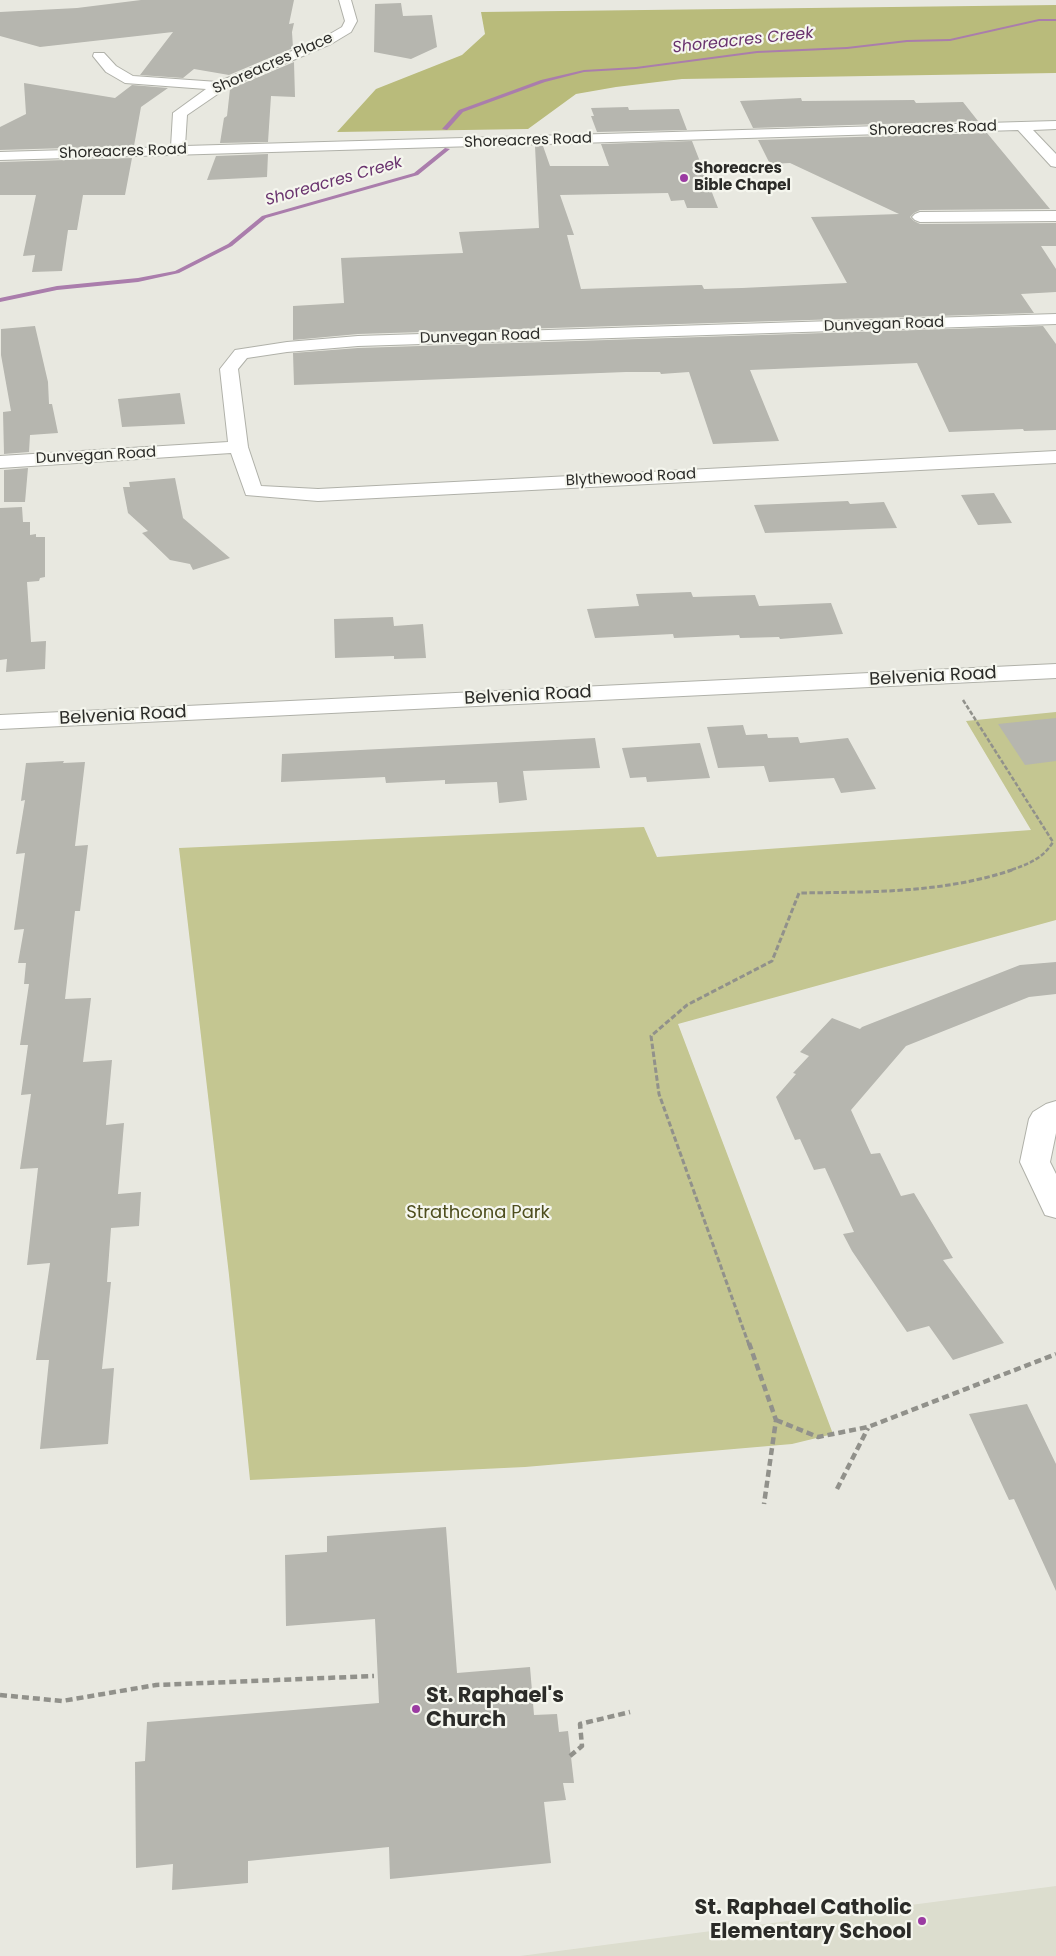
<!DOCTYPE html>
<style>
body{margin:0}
canvas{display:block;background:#e8e8e0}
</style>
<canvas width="1056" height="1956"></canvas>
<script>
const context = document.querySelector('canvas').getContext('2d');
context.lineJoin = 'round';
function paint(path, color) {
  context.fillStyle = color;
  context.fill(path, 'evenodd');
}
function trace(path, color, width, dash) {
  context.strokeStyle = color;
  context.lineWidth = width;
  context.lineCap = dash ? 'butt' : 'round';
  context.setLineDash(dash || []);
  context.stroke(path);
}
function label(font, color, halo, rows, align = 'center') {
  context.font = font + ' Poppins,sans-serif';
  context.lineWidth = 4.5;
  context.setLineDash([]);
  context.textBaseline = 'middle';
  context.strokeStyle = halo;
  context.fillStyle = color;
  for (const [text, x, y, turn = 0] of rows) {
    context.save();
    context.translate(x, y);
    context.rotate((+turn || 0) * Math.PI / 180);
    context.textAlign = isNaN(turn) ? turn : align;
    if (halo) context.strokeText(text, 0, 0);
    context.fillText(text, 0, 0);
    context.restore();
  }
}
paint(new Path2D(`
 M1056 1886V1956H520Z`), '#dcddce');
paint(new Path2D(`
 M1056 712V920L678 1024 833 1434 792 1444 525 1467 250 1480 229 1275 179 848 644 827 657 857 1031 830 966 721Z`), '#c4c691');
paint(new Path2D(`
 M1056 5V73L682 79 616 87 576 94 528 129 337 132 376 89 462 55 485 34 481 12Z`), '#b9bb7b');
paint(new Path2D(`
 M1039 19H1056V21H1039L950 41 907 42 847 49 757 53 636 69 584 72 545 82 463 112 447 130 442 129 459 110 541 80 584 70 636 67 757 51 847 47 907 40 950 39Z
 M445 148 450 149 418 175 266 218 232 246 179 273 138 282 57 290 0 302V298L57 286 138 278 175 271 228 244 262 216 414 173Z`), '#aa7dac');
paint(new Path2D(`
 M141 0H294L289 24 294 23 292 32 293 48 229 75 194 69 183 78 140 75 173 32 40 47 0 36V12L77 8Z
 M401 3 403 16 432 15 437 47 411 59 374 52 375 4Z
 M294 62 295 97 271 96 268 142 220 143 224 118 227 116 230 89Z
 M24 83 115 98 132 85 168 88 141 107 134 146 0 150V127L26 114Z
 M801 98 802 101 914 100 916 103 963 102 978 121 753 128 740 101Z
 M628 107 629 110 679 109 687 130 597 132 591 116H594L591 108Z
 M987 133 1050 209 920 210 914 213 910 217 914 221 920 224 1056 223V246H1041L1056 269V292L1021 294 1034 313 358 334 293 340V306L344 303 341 258 463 253 459 232 539 228 535 146H543L550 166H609L601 144 692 141 718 208H687L684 200 671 201 668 193 560 195 574 235H567L581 289 699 285H702L704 289 742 288 847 283 811 217 899 214 790 163 770 164 758 140Z
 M268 154 267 177 207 180 216 156Z
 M132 158 125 195H83L77 230H68L62 271 32 272 35 255 23 256 36 195H0V162Z
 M35 326 48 382 49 404H52L58 433 30 435 29 452 4 454 3 412 11 411 1 355V329Z
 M1043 326 1056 344V430L1024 431 1023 429 949 432 917 363 750 370 779 441 713 444 689 372 661 374 660 372H626L294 385 293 353 358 348Z
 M180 393 185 424 122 427 118 399Z
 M28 468 25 502H4V470Z
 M175 478 183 518 230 558 193 570 190 564 170 560 142 533 148 531 128 513 123 487H130L129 482Z
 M994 493 1012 523 978 525 961 495Z
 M848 501 850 504 884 502 897 528 765 533 754 505Z
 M22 507 23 522H30V535L36 534V537H45V577L40 578 39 581 27 582 31 642 46 641 45 669 6 672 7 659 0 660V508Z
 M691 592 693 597 755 595 759 606 831 603 843 634 780 639 779 637 740 638 739 635 674 638 673 634 595 638 587 609 639 606 636 594Z
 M393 617 394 626 423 624 426 658 394 659V656L335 658 334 619Z
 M1056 718V761L1025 765 998 724Z
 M743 725 746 735 767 734 768 738 798 737 800 743 848 738 876 789 841 793 834 778 769 782 764 766 718 768 707 727Z
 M595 738 600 768 523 771 527 800 499 803 497 782 445 784V780L386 783 385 777 281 782 282 754Z
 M700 743 710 778 647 782 646 777 630 778 622 748Z
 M64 761 63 763 85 762 75 846 88 845 80 911H75L65 999 91 998 83 1062 112 1060 106 1125 124 1123 118 1194 141 1192 139 1226 111 1228 107 1282H111L102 1369 114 1368 108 1444 40 1449 49 1360H36L50 1263 27 1265 38 1168 20 1169 31 1094 21 1095 28 1045H20L29 984H24L26 963H18L24 929 14 930 25 853 16 854 25 800 21 801 26 763Z
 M1056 962V994L1029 997 906 1046 851 1110 871 1154 880 1153 901 1196 914 1193 953 1258 943 1260 1004 1343 953 1360 929 1326 907 1332 852 1251 843 1234 854 1232 825 1168 814 1170 800 1139 795 1140 776 1097 796 1074 793 1073 809 1056 800 1052 832 1018 860 1029 862 1027 1020 965Z
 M1027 1404 1056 1464V1591L1014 1499 1009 1500 969 1414Z
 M446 1527 457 1673 530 1667 534 1715 557 1714 559 1732 568 1731 574 1783H563L566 1800 544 1802 551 1863 390 1879 389 1847 248 1861V1883L172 1890 173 1864 136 1868 135 1762 145 1761 147 1722 379 1703 375 1619 286 1626 285 1555 327 1552V1536Z`), '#b6b6af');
const street = new Path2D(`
 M339 0H351L357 21 351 32 331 44 225 89 187 115 185 146 1056 121V129L1033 130 1056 154V167L1051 166 1018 130 0 160V152L171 147 173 113 206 89 125 83 106 72 93 56 94 53H104L116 66 133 76 218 82 323 38 342 27 345 21Z
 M1056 211V221L920 222 915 220 912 217 915 214 920 212Z
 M1056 314V324L358 346 287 352 247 358 238 369 248 447 261 486 318 489 1056 451V463L318 501 246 495 231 453 0 468V456L228 442 220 369 235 350 287 342 358 336Z
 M1056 664V678L0 729V715Z
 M1056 1101V1133L1050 1162 1056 1174V1218L1045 1215 1020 1162 1029 1119 1033 1112 1046 1104Z`);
trace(street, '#b0b1a9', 2);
trace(new Path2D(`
 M963 700 1053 842C1043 859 1026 865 1008 871`), '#91918b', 2.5, [4.5, 2]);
trace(new Path2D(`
 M749 1345 659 1094 651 1036 687 1005 772 961 799 893C871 892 943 893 1012 870`), '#91918b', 3, [5.5, 2.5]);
trace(new Path2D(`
 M749 1343 776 1420 764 1504
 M776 1420 818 1437 868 1427 1056 1354
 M837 1489 868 1428
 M0 1695 62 1701 156 1685 374 1676
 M570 1756 582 1746 580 1724 630 1712`), '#91918b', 4.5, [7, 4]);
paint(street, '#fff');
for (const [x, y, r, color] of [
 [684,178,5,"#9b3ba2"],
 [416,1709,5,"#9b3ba2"],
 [922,1921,5,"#9b3ba2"]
]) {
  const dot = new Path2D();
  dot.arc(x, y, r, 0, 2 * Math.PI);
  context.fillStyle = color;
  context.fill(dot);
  trace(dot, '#f5f6ee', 2);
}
label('15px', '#2b2b28', '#f5f6ee', [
 ["Shoreacres Place",273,64,-24],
 ["Shoreacres Road",933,129,-2],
 ["Shoreacres Road",528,141,-2],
 ["Shoreacres Road",123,152,-2],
 ["Dunvegan Road",884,325,-2],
 ["Dunvegan Road",480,337,-2],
 ["Dunvegan Road",96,456,-3],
 ["Blythewood Road",631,478,-3]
]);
label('bold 15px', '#2b2b28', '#f5f6ee', [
 ["Shoreacres",694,169],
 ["Bible Chapel",694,186]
], 'left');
label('italic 16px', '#69326e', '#f5f6ee', [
 ["Shoreacres Creek",743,41,-6],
 ["Shoreacres Creek",334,182,-16]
]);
label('18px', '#2b2b28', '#f5f6ee', [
 ["Belvenia Road",933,677,-3],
 ["Belvenia Road",528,696,-3],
 ["Belvenia Road",123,716,-3]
]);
label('18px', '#4e4e1e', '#f5f6ee', [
 ["Strathcona Park",478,1213]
]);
label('bold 21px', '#2b2b28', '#f5f6ee', [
 ["St. Raphael's",426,1697],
 ["Church",426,1721],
 ["St. Raphael Catholic",912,1909,"right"],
 ["Elementary School",912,1933,"right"]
], 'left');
</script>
